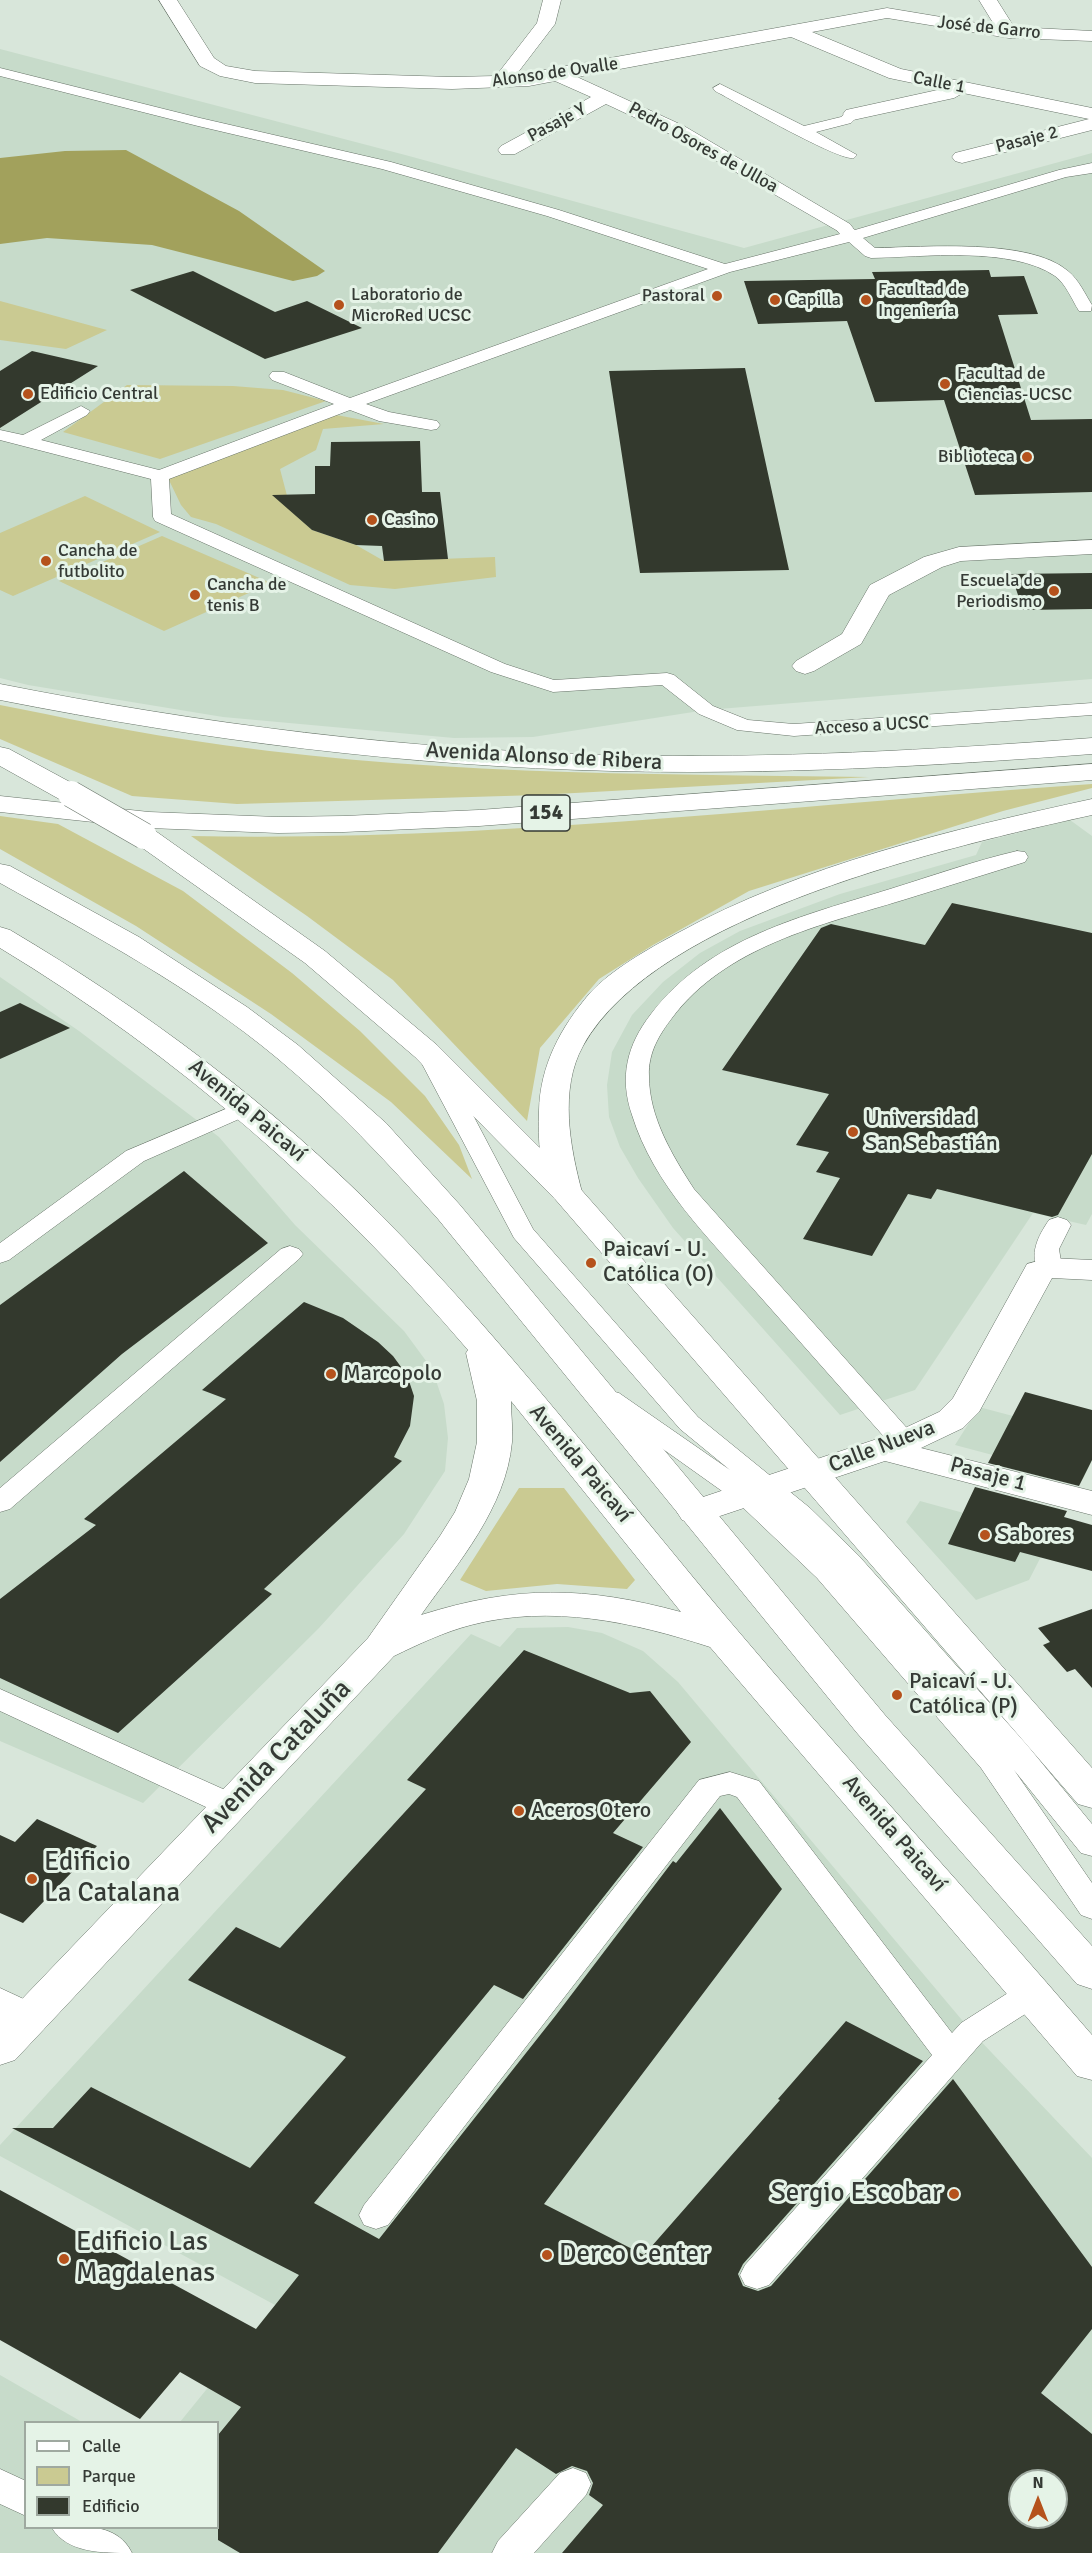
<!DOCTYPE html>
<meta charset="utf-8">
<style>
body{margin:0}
#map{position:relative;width:1092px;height:2553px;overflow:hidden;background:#d8e6da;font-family:Signika,sans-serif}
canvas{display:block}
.legend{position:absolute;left:24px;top:2421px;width:195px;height:108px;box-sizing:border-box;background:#e5f3e7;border:2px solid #9fa9a0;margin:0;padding:8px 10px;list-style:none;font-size:18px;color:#353a35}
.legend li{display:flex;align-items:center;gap:12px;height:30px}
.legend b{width:30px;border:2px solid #9fa9a0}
.north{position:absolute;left:1008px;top:2469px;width:60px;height:60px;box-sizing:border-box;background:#e5f3e7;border:2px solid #9fa9a0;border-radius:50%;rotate:0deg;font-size:16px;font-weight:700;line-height:24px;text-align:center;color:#353a35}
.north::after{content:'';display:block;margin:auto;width:21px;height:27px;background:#b5521c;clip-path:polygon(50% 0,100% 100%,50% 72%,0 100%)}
</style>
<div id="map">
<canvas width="1092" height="2553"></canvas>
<ul class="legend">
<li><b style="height:8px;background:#fff"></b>Calle</li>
<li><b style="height:16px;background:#caca92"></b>Parque</li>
<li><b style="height:16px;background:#33392d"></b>Edificio</li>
</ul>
<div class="north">N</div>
</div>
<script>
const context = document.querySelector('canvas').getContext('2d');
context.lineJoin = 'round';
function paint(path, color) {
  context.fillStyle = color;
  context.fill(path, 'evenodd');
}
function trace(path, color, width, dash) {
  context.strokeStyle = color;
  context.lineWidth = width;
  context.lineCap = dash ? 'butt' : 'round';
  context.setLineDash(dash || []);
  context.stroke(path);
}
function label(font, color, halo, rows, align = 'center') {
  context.font = font + ' Signika,sans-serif';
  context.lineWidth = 6;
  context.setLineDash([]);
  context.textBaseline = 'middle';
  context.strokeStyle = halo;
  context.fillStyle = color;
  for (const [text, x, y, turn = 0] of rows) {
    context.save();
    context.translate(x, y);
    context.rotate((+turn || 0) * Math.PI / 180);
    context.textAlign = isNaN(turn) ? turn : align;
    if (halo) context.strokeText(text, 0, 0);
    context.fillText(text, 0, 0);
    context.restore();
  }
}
paint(new Path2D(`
 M0 49 409 156 744 248 1092 153V679L706 710 533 737 454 738 223 717 28 685 0 678Z
 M1070 820 1092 836V1214L1086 1225 1033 1213 915 1390 840 1415 673 1228 638 1178 620 1147 609 1117 607 1085 612 1052 632 1015 663 982 700 953 740 931 840 894 976 855 982 842Z
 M0 977 79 1031 219 1137 295 1225 404 1331 432 1369 444 1404 448 1438 445 1471 404 1534 319 1628 143 1803 0 1741Z
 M979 1407 1092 1437V1460L1083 1479 955 1445Z
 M920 1501 1051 1537 1029 1580 976 1600 906 1522Z
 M568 1627 602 1633 643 1651 678 1682 972 2032 1092 2158V2553H0V2375L82 2422H26V2528H218V2422H180L275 2305 0 2156V2145L471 1634 500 1647 517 1628ZM1020 2481H1056V2517H1020Z`), '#c7dbca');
paint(new Path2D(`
 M0 301 107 330 66 349 0 340Z
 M127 385 233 386 283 390 326 401 160 459 63 432Z
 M331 414 384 424 323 429 316 450 280 469 291 511 312 530 356 545 384 561 495 557 496 577 395 589 350 585 216 524 191 517 181 505 168 478Z
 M85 496 160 532 13 596 0 590V533Z
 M162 536 271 583 164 631 59 581Z
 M0 705C61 717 121 730 182 739 409 775 641 774 869 777L538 795 237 804 132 796 0 739Z
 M1092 784V788L1003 811 749 891 653 945 599 979 540 1048 527 1121 393 980 307 916 191 836C492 842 792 805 1092 784Z
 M0 816 58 824 183 891 292 973 360 1031 425 1096 459 1145 472 1179 391 1102 271 1014 136 926 0 849Z
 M519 1488H564L635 1580 627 1589 557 1584 486 1591 460 1580Z`), '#caca92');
paint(new Path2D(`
 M126 150 239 211 325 271 317 276 293 281 152 245 47 238 0 244V158L65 151Z`), '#a2a15c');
paint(new Path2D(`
 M989 270 991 277 1024 276 1038 314 998 315 1031 420 1092 419V492L975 495 944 400 875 402 847 321 758 324 744 281 875 279 872 272Z
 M193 271 275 312 307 301 362 328 265 359 130 290Z
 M32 351 98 366 0 428V371Z
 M745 368 789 570 640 573 609 371Z
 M420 441 422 492H440L448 559 384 561 382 546 356 545 312 530 272 495 315 494V466H330L331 442Z
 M1092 573V609L1023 610 1011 574Z
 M952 903 1092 933V1154L1058 1215 1052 1217 937 1189 931 1199 908 1194 872 1256 803 1239 840 1178 816 1172 829 1152 796 1145 829 1094 722 1070 821 928 831 924 925 945Z
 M20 1003 70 1028 0 1059V1012Z
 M184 1171 268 1243 122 1354 0 1462V1305Z
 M304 1302 343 1318 378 1342 393 1356 407 1375 414 1396 410 1426 394 1457 402 1461 264 1589 272 1594 118 1733 0 1678V1599L96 1525 84 1519 226 1399 202 1390Z
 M1025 1392 1092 1410V1460L1079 1486 988 1463Z
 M975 1487 1067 1511 1064 1517 1092 1525V1571L1020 1552 1015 1562 948 1544Z
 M1092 1609V1688L1075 1669 1067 1672 1043 1645 1050 1642 1038 1628Z
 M524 1650 630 1693 650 1691 691 1742 613 1833 643 1847 523 1999 494 1985 314 2203 379 2239 556 2015 673 1861 676 1863 720 1808 782 1889 544 2204 644 2255 780 2100 778 2099 846 2021 923 2061 743 2264 738 2274 743 2286 758 2291 771 2286 953 2079 1092 2267V2329L1041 2393 1092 2434V2553H562L603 2505 589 2495 593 2483 587 2471 572 2466 556 2474 516 2448 438 2553H240L218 2540V2435L241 2407 180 2372 140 2419 0 2340V2190L256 2329 299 2275 12 2128H53L91 2087 250 2168 346 2057 188 1980 236 1927 280 1948 426 1789 407 1780ZM1020 2481H1056V2517H1020Z
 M37 1819 97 1846 23 1923 0 1913V1835L15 1842Z`), '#33392d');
const service = new Path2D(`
 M0 68 200 118 391 162 559 210 725 264 840 234 835 228 837 225H849L855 230 1059 170 1092 163V173L1066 177 863 238 875 248C924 247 1030 238 1068 271 1079 280 1085 294 1092 305L1091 311H1079C1072 300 1066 284 1055 276 1011 246 923 257 871 258L865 256 849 242 730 272 366 404 389 412 437 421 440 425 437 429 431 430 379 421 350 410 169 479 171 514 505 664 554 680 667 673 674 675 713 706 748 720 794 724 1092 703V715L794 736 737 730 699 714 662 685 553 692 491 672 155 521 153 517 151 479 0 440V430L23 435 81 406 90 411 87 415 41 440 159 470 334 404 272 380 269 376 272 372H284L350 398 708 269 547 216 382 169 198 126 0 76Z
 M720 84 804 126 841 117 848 111H858L860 114 851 123 816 132 857 155 854 158C840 162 736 102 715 91L713 88Z
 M1017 851 1025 852 1028 857 1025 862C984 875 944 887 903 900 821 925 726 946 672 1018 659 1035 648 1053 649 1076 649 1117 672 1155 694 1189L914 1436 918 1442 914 1448 904 1451 894 1448C848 1396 802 1344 756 1292 709 1238 654 1186 632 1115 619 1077 627 1045 651 1014 709 938 803 916 890 889 932 876 974 861 1017 851Z
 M433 1055 441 1057 445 1062 533 1229 698 1417 810 1508 859 1556 1027 1745 1092 1824V1856L1081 1853 1014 1770 1092 1883V1919L1081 1915 981 1768 817 1578 736 1501 601 1405 597 1399 601 1393 610 1391 619 1393 730 1470 680 1429 514 1238 421 1062 425 1057Z
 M247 1100 255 1102 259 1107 255 1112 144 1161 9 1260 0 1263V1243L126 1151Z
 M1058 1217 1067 1220 1071 1225 1059 1249 1062 1268 1058 1273 1049 1276 1040 1273C1028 1255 1038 1236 1049 1220Z
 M290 1246 299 1249 303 1254 299 1259 10 1509 0 1512V1488L281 1249Z
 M0 1689 243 1798 247 1806 243 1814 232 1817 221 1814 0 1711Z
 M730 1772 759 1781 952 2033 961 2023 1022 1984 1033 1981 1044 1984 1049 1993 1044 2002 983 2041 769 2285 757 2289 745 2285 740 2275 745 2265 932 2055 737 1797 729 1794 720 1796 388 2225 376 2229 364 2225 359 2215 364 2205 699 1780Z
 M573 2468 586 2473 591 2484 586 2495 534 2553H492L498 2541 560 2473Z
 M0 2469 26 2481V2516L0 2504Z
 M52 2528C81 2525 118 2523 132 2553 102 2553 67 2553 52 2528Z`);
const pedestrian = new Path2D(`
 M1092 540V554L961 561 942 567 889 595 861 644 814 671 805 674 796 671 792 666 796 661 842 634 870 585 924 557 959 547Z`);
const minor = new Path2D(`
 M159 0H177L214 58 226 66 255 71 452 77 496 76 537 23 543 0H561L555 24 516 75 887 8 995 26 979 0H997L1014 27 1092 31V41L1009 38 887 18 812 32 901 69 1092 108V130L962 163 955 161 952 157 955 153 1089 119 963 93 954 98 853 120 846 118 843 114 846 110 942 89 889 78 791 37 577 77 684 126 850 224 853 228 850 232 843 234 670 134 606 104 515 154H501L498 150 501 146 591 97 555 81 529 86 452 89 255 83 220 76 200 66Z
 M1049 1258 1092 1260V1280L1052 1278 979 1412 963 1428 921 1448 1092 1491V1515L885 1461 708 1520 695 1524 682 1520 677 1512 682 1504 892 1434 939 1412 953 1398 1027 1264Z
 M0 1988 43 2008 49 2019 43 2030 28 2035 0 2023Z`);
const tertiary = new Path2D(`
 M0 927 10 930C145 1010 270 1103 381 1215 505 1341 613 1482 727 1618 846 1759 972 1895 1092 2035V2080L1077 2076 710 1647C633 1622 551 1604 471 1625 444 1632 419 1644 394 1656L15 2060 0 2065V2022L368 1638 440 1536 455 1512 469 1479 477 1442V1401L466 1353 468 1350C332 1191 179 1056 0 948ZM511 1401 681 1612C585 1586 516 1585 421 1615 458 1563 506 1508 512 1442 513 1429 511 1414 511 1401Z`);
const primary = new Path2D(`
 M0 747 9 749 81 788 85 794 81 800 71 802 61 800 0 766Z
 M144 828 154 830 325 951 437 1045 577 1185 1092 1768V1808L1078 1804 555 1199 415 1057 305 963 134 842 130 836 134 830Z
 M0 864 10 866 139 937 247 1007 298 1045 386 1123 460 1205 885 1715 1092 1946V1989L1077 1984 857 1733 438 1219C387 1162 336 1107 277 1058 193 988 95 936 0 883Z`);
const trunk = new Path2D(`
 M0 684C202 724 406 750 613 755 773 759 932 750 1092 738V754C932 766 773 775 613 771 406 766 202 740 0 700Z
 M1092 764V780L479 826 344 832 278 833 149 828 0 812V796L149 812 278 817 344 816 479 810Z
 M1092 799V815C952 846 657 913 583 1046 559 1089 570 1147 582 1192L577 1199 566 1202 555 1199C539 1177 538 1137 539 1111 540 1065 561 1027 590 993 611 970 648 949 676 934 804 864 950 830 1092 799Z`);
trace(service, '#677368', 1);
trace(pedestrian, '#677368', 1);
trace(minor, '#677368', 1);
trace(tertiary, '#677368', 1);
trace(primary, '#677368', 1);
trace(trunk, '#677368', 1);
paint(service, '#fff');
paint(pedestrian, '#fff');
paint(minor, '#fff');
paint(tertiary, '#fff');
paint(primary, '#fff');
paint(trunk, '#fff');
const primaryBridge = new Path2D(`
 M71 794 144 836`);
trace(primaryBridge, '#677368', 27, []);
trace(primaryBridge, '#fff', 26);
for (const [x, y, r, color] of [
 [717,296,6,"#b5521c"],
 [775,300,6,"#b5521c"],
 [866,300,6,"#b5521c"],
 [339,305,6,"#b5521c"],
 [945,384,6,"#b5521c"],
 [28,394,6,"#b5521c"],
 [1027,457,6,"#b5521c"],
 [372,520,6,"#b5521c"],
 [46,561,6,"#b5521c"],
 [1054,591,6,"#b5521c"],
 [195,595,6,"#b5521c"],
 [853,1132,6,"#b5521c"],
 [591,1263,6,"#b5521c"],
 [331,1374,6,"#b5521c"],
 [985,1535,6,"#b5521c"],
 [897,1695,6,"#b5521c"],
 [519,1811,6,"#b5521c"],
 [32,1879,6,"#b5521c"],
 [954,2194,6,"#b5521c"],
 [547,2255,6,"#b5521c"],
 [64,2259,6,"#b5521c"]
]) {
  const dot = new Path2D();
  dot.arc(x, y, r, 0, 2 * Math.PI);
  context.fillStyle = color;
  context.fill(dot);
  trace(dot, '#e5f3e7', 2);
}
label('18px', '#353a35', '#e5f3e7', [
 ["José de Garro",989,28,6],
 ["Alonso de Ovalle",555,73,-8],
 ["Calle 1",939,83,11],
 ["Pasaje Y",557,123,-28],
 ["Pasaje 2",1027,140,-14],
 ["Pedro Osores de Ulloa",703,148,29],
 ["Acceso a UCSC",872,726,-3]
]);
label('18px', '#353a35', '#e5f3e7', [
 ["Facultad de",878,290],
 ["Ingeniería",878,311],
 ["Laboratorio de",351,295],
 ["MicroRed UCSC",351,316],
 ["Pastoral",705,296,"right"],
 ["Capilla",787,300],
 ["Facultad de",957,374],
 ["Ciencias-UCSC",957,395],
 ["Edificio Central",40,394],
 ["Biblioteca",1015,457,"right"],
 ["Casino",384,520],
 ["Cancha de",58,551],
 ["futbolito",58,572],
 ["Escuela de",1042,581,"right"],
 ["Periodismo",1042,602,"right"],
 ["Cancha de",207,585],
 ["tenis B",207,606]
], 'left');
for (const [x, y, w] of [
 [546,813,48]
]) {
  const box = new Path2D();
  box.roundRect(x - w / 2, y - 18, w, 36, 4.5);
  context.fillStyle = '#e5f3e7';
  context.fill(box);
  trace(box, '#353a35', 1.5);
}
label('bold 21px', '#353a35', null, [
 ["154",546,813]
]);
label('22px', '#353a35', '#e5f3e7', [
 ["Avenida Alonso de Ribera",544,757,3],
 ["Avenida Paicaví",247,1111,40],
 ["Calle Nueva",882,1447,-21],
 ["Avenida Paicaví",580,1464,50],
 ["Pasaje 1",988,1475,15],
 ["Avenida Paicaví",894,1834,49]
]);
label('22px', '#353a35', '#e5f3e7', [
 ["Universidad",865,1119],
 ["San Sebastián",865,1144],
 ["Paicaví - U.",603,1250],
 ["Católica (O)",603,1275],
 ["Marcopolo",343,1374],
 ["Sabores",997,1535],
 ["Paicaví - U.",909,1682],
 ["Católica (P)",909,1707],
 ["Aceros Otero",531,1811]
], 'left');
label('27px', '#353a35', '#e5f3e7', [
 ["Avenida Cataluña",277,1757,-46]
]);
label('27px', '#353a35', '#e5f3e7', [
 ["Edificio",44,1863],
 ["La Catalana",44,1894],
 ["Sergio Escobar",942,2194,"right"],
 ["Edificio Las",76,2243],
 ["Magdalenas",76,2274],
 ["Derco Center",559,2255]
], 'left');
</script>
